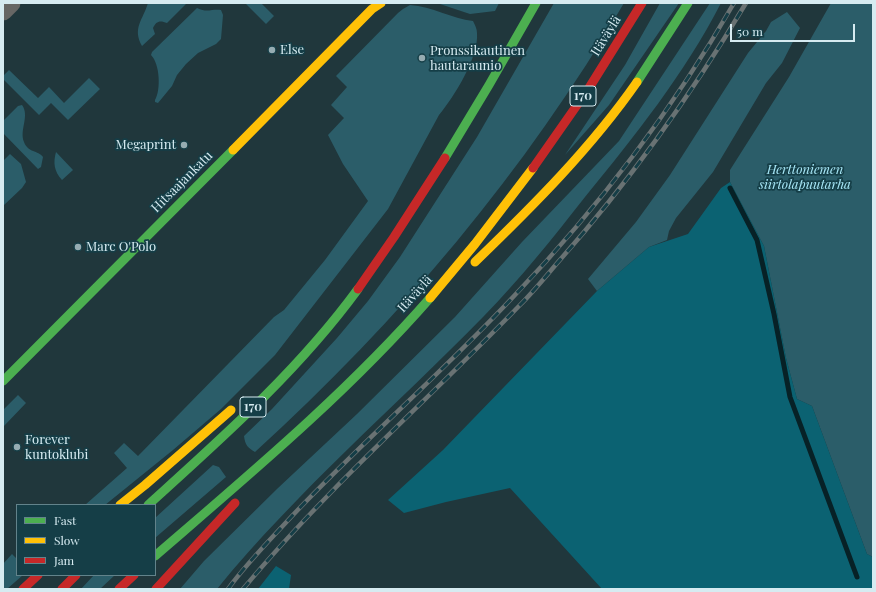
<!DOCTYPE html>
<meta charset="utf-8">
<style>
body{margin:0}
#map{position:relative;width:876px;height:592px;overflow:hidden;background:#20373c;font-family:"Playfair Display",serif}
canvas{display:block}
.frame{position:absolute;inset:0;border:4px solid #d6ebf1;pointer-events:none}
.legend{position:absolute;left:16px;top:504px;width:140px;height:72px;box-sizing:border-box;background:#153e47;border:1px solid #62838b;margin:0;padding:5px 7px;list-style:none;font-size:12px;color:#d6ebf1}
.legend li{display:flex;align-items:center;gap:8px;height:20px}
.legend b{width:20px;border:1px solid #62838b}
.scale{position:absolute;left:730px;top:24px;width:125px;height:18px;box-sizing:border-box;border:2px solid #d6ebf1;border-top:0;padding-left:5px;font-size:12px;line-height:14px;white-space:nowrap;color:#d6ebf1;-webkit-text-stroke:3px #153e47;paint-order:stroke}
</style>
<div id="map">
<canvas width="876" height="592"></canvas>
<div class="frame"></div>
<ul class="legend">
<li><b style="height:5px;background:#4caf50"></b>Fast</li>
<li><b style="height:5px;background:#ffc107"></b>Slow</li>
<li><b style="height:5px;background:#c62828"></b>Jam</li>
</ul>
<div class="scale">50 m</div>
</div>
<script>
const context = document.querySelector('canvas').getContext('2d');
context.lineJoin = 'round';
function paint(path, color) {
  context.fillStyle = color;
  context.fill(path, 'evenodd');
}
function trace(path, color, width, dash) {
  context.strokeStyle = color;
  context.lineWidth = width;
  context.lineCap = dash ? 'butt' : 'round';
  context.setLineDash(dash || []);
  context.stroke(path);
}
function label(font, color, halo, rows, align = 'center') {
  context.font = font + ' "Playfair Display",serif';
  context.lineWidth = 3.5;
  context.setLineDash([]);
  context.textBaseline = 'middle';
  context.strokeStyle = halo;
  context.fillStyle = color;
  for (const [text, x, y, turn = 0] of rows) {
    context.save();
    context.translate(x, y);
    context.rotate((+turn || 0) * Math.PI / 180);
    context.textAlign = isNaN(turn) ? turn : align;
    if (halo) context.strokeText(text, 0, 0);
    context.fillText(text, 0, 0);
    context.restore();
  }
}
paint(new Path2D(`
 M148 3H187L167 23C160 20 156 21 153 28L155 34 142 46C132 28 143 20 148 3Z
 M245 3H261L274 16 266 24Z
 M437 3H499L495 11 470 14Z
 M554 3H624C526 171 399 321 255 452 248 448 245 445 244 436L272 409 337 338 368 301 400 257 477 137Z
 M660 3H679L609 105 565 155 625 65Z
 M710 3H721C685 73 635 136 585 197 553 238 520 279 484 316 395 407 298 490 217 589H180L204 561 278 488 357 414 455 317 522 242 619 141Z
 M831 3H873V557L867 554 812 406 797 399 786 358 764 246 730 182V170L789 77Z
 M410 5C432 6 452 19 473 21 475 25 477 29 477 33 479 57 454 97 439 115L388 209 275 355 221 409 173 450 105 505H85L127 468 114 453 124 443 138 456 274 317 284 310 325 260 368 201 343 164 328 135 344 118 331 105 347 87 336 76 398 13 403 9Z
 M197 8C207 13 211 9 221 10L223 15 221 39 216 44 198 53 186 64 177 75 172 86 158 103 155 102V100C161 90 160 64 151 55L152 52Z
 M787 12 800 28 782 63 766 83 713 172 676 218 669 231 667 240 649 247 597 291 588 279 636 222 670 175 748 53 766 31 771 22Z
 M9 70 38 98 49 87 64 103 89 78 100 89 68 120 51 103 39 115 3 79V76Z
 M22 105C30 116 19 130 24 142 28 153 38 150 43 157L41 167 38 169 3 133V121L18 106Z
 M56 152 73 170 62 180C54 171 53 163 56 152Z
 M10 154 21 164 26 182 22 188 3 206V161Z
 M18 395 26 403 4 426 3 410Z
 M213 465 219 467 226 477 155 538V518Z
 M12 554 17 559V575H23L7 589H3V564Z
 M94 575H115L100 589H81Z`), '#2b5d69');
paint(new Path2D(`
 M730 182 764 246 786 358 797 399 812 406 867 554 873 557V589H602L510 488 446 502 404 513 388 500 443 450 597 291 649 247 688 234 721 188Z
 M276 566 291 575 289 589H258Z`), '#0b6272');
trace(new Path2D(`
 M730 188 757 240 774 314 790 397 857 577`), '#072126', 5);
trace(new Path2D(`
 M3 11 11 3`), '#676765', 19);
trace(new Path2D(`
 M637 82 688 3
 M445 158 489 85 536 3
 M3 381 233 150
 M148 505C223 437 298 371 358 289
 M155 556C250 474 347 393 430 298`), '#4caf50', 9);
trace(new Path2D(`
 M233 150 372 9 381 3
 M475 262C533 206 591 148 637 82
 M430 298 475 244 533 168
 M120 505 145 485 231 410`), '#ffc107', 9);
trace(new Path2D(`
 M533 168 589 88 642 3
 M358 289 394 237 445 158
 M23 589 38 575
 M62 589 76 575
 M119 589 134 575
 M156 589 235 503`), '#c62828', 9);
const rail = new Path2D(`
 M228 589C247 563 270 540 292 516 364 440 443 372 514 296 598 208 673 109 734 3
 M243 589C328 487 428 400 520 305 534 291 546 276 559 261 630 181 691 95 746 3`);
trace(rail, '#697273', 4.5);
trace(rail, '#153e47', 3, [9]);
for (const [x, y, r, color] of [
 [272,50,4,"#96acb2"],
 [422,58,4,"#96acb2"],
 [184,145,4,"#96acb2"],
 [78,247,4,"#96acb2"],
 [17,447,4,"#96acb2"]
]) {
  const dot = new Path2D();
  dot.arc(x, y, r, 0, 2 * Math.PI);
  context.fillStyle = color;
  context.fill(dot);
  trace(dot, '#153e47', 1.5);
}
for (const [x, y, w] of [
 [583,96,26],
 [253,407,26]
]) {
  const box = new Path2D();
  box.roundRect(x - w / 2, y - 10, w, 20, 3);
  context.fillStyle = '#153e47';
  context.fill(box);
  trace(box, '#d6ebf1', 1);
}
label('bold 12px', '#d6ebf1', null, [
 ["170",583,96],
 ["170",253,407]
]);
label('13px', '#d6ebf1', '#153e47', [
 ["Itäväylä",606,36,-58],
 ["Hitsaajankatu",182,182,-45],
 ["Itäväylä",415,294,-48]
]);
label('13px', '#d6ebf1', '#153e47', [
 ["Else",280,50],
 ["Pronssikautinen",430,51],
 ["hautaraunio",430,66],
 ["Megaprint",176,145,"right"],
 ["Marc O'Polo",86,247],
 ["Forever",25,440],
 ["kuntoklubi",25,455]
], 'left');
label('italic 13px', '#a7e7f7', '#153e47', [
 ["Herttoniemen",805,170],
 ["siirtolapuutarha",805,185]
]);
</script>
